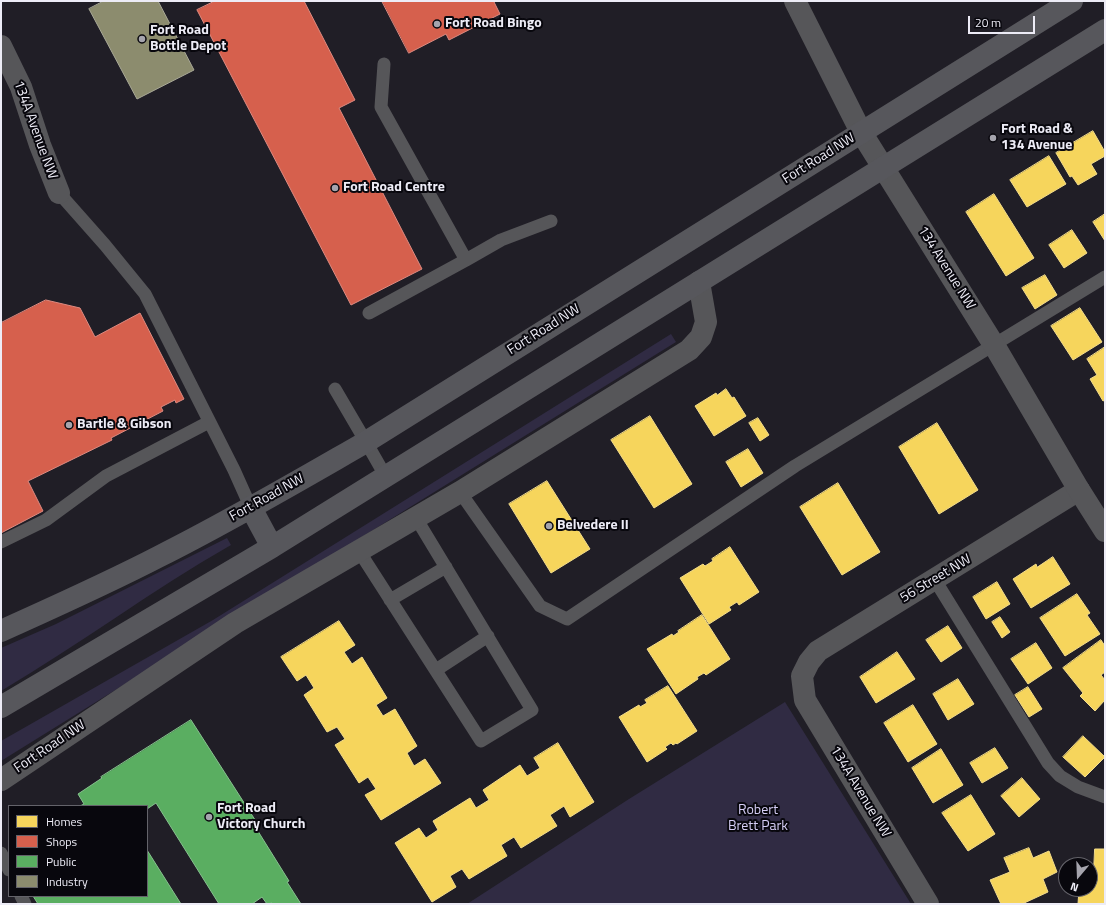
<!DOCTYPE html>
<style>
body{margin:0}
#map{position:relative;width:1106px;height:905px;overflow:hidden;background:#201e26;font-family:"Titillium Web",sans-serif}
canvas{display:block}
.frame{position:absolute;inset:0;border:2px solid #edecf6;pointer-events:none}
.legend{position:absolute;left:8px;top:805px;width:140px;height:92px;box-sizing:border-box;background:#08070d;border:1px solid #64636a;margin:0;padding:5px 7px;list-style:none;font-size:12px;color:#edecf6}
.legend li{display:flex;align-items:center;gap:8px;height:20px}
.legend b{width:20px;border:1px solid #64636a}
.north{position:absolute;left:1058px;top:857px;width:40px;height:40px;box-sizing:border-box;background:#08070d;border:1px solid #64636a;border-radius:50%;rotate:199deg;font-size:11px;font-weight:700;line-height:16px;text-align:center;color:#edecf6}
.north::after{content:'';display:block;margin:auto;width:14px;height:18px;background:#a5a4ad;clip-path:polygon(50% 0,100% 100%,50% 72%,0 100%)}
.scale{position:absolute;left:968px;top:16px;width:67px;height:18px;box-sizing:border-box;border:2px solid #edecf6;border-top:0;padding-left:5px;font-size:12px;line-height:14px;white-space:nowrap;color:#edecf6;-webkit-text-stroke:3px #08070d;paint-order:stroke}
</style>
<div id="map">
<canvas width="1106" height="905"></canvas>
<div class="frame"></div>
<ul class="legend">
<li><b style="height:11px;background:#f6d55c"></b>Homes</li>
<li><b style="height:11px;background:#d6604d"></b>Shops</li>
<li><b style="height:11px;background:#5aae61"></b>Public</li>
<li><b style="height:11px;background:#8c8c6e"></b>Industry</li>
</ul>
<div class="north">N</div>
<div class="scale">20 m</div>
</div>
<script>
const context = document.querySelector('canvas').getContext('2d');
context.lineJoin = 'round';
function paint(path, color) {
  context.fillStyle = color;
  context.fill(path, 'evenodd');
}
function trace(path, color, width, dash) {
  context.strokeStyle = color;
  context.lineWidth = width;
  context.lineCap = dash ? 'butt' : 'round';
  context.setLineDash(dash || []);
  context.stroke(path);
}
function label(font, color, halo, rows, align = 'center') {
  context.font = font + ' "Titillium Web",sans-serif';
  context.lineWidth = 4;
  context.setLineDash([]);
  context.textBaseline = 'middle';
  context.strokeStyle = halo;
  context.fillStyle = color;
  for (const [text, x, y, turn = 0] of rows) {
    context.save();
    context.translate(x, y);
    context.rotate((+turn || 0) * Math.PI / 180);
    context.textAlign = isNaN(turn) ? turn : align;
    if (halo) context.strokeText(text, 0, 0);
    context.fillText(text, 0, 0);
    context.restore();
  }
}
paint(new Path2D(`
 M671 334 676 342 1 761V741L213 620Z
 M227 538 231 545C152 590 79 645 1 691V648L56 624Z
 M785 702 911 904H467L629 799Z`), '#302b43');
const homes = new Path2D(`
 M1093 131 1105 152V156L1091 164 1097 174 1078 185 1072 176 1070 177 1056 153Z
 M1049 156 1066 184 1027 207 1010 180Z
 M994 194 1034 258 1006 276 966 212Z
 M1105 214V241L1093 222Z
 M1072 230 1087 253 1064 268 1049 245Z
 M1045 275 1057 295 1035 309 1022 288Z
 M1080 308 1102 342 1073 360 1051 326Z
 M1105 347V400L1103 401 1090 379 1097 375 1087 359Z
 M726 389 732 398 734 397 746 416 714 436 695 406 716 393 717 395Z
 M650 416 692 484 654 508 611 440Z
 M758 418 769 435 760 441 749 423Z
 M937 423 978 490 939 514 899 447Z
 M748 449 763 473 741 487 726 462Z
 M547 481 590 549 551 573 509 504Z
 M838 483 880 552 842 575 800 507Z
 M730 547 759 592 739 605 737 602 729 607 731 610 709 624 680 578 703 564 705 566 713 561 712 559Z
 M1053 557 1070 584 1031 608 1013 579 1036 564 1037 567Z
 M997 582 1010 604 986 619 973 597Z
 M1077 594 1090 613 1087 615 1100 634 1065 656 1040 618Z
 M702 615 730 659 706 675 704 673 697 677 698 679 676 694 647 649 672 634 673 636 679 632 678 631Z
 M1000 617 1010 632 1002 638 992 622Z
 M339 621 355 645 344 652 352 664 362 657 387 698 376 705 383 716 395 709 417 746 407 753 414 766 425 759 441 783 381 820 365 795 376 789 368 777 359 783 335 745 345 739 337 727 327 732 304 695 314 688 306 675 297 681 281 657Z
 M948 626 962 648 941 662 926 640Z
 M1101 640 1105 646V672L1101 675 1105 680V700L1095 711 1080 696 1083 693 1063 668Z
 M1036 643 1052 668 1028 684 1011 659Z
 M897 652 915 679 876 703 860 677Z
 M958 679 974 704 948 720 933 694Z
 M668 686 697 731 677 744 676 743 673 745 671 743 665 747 667 749 647 762 619 717 639 705 640 707 647 703 645 700Z
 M1028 687 1042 709 1029 717 1015 695Z
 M913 705 937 744 908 762 884 723Z
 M1083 736 1105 757 1085 777 1063 757Z
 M558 743 594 802 570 817 564 806 550 815 557 826 521 848 514 837 501 845 507 856 469 879 462 869 450 876 456 887 432 902 395 843 419 828 426 838 438 830 433 821 470 798 476 808 489 800 483 790 520 765 527 776 540 768 534 758Z
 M995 748 1008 768 982 783 970 763Z
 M941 749 963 785 933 803 912 768Z
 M1022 778 1040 799 1019 817 1001 796Z
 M971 795 995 834 968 851 942 813Z
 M1029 848 1033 858 1049 851 1057 872 1043 879 1048 892 1022 904H1001L990 880 1010 872 1004 858Z
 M1095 849H1105V904H1078L1079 889H1090V876H1093Z`);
paint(homes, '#f6d55c');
trace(homes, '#f3dc8a', 1);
const shops = new Path2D(`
 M215 1H304L355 100 339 108 422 269 351 305 197 10Z
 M382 1H497L494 2 500 14 449 40 446 34 409 53Z
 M46 300 80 308 95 337 140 313 184 399 176 403 175 400 161 407 163 411 111 438 112 440 28 481 43 511 1 533V323Z`);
paint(shops, '#d6604d');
trace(shops, '#dd8a80', 1);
const public = new Path2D(`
 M191 720 259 826 256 828 289 881 287 882 301 904H273L272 903 267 904 262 897 252 904H219L156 803 147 809V806H80L84 804 78 794 102 778 101 777Z
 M147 850 181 904H38L33 896H147Z`);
paint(public, '#5aae61');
trace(public, '#86c18e', 1);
const industry = new Path2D(`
 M104 1H158L194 70 137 99 89 9Z`);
paint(industry, '#8c8c6e');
trace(industry, '#a9a997', 1);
trace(new Path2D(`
 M384 64 381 107 466 260 501 240 551 221
 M59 193 105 245 145 294 234 470 251 508
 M369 313 466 260
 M335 389 366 442 386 477
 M460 492 540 606 567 619 795 466 1105 277
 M1 542 46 520 106 476 209 422
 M359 551 481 741 532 710 416 518
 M935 580 1048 763 1060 776 1078 787 1105 797
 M390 600 446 567
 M436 670 488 636
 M1 853 9 870
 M21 896 25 904`), '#565659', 13);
trace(new Path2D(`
 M795 1 861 132
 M1 46 21 87 40 145 59 193
 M1 780 235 623 460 492 689 350 701 337 706 322 699 282
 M928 904 805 700 802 676 809 662 818 651 1079 490`), '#565659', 22);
trace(new Path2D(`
 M861 132 994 345 1079 490 1105 531`), '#565659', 22);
trace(new Path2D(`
 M251 508 272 547
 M1 631C54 607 108 583 160 556 230 521 298 481 366 442L1072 1
 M1 707 272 547 1105 30`), '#57575c', 22);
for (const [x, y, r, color] of [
 [437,24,4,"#a5a4ad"],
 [142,39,4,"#a5a4ad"],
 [993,138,4,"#a5a4ad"],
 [335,188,4,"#a5a4ad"],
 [69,425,4,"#a5a4ad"],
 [549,526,4,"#a5a4ad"],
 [209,817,4,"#a5a4ad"]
]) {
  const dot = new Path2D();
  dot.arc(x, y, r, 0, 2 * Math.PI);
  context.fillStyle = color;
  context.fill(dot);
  trace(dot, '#08070d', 1.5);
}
label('bold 14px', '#edecf6', '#08070d', [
 ["Fort Road Bingo",445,24],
 ["Fort Road",150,31],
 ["Bottle Depot",150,47],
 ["Fort Road &",1001,130],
 ["134 Avenue",1001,146],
 ["Fort Road Centre",343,188],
 ["Bartle & Gibson",77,425],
 ["Belvedere II",557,526],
 ["Fort Road",217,809],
 ["Victory Church",217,825]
], 'left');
label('14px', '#edecf6', '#08070d', [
 ["134A Avenue NW",35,130,70],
 ["Fort Road NW",819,159,-32],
 ["134 Avenue NW",946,268,58],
 ["Fort Road NW",544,330,-32],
 ["Fort Road NW",267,498,-29],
 ["56 Street NW",936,579,-31],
 ["Fort Road NW",50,747,-34],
 ["134A Avenue NW",860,792,59]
]);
label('14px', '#d6cef6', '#08070d', [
 ["Robert",758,811],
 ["Brett Park",758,827]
]);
</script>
